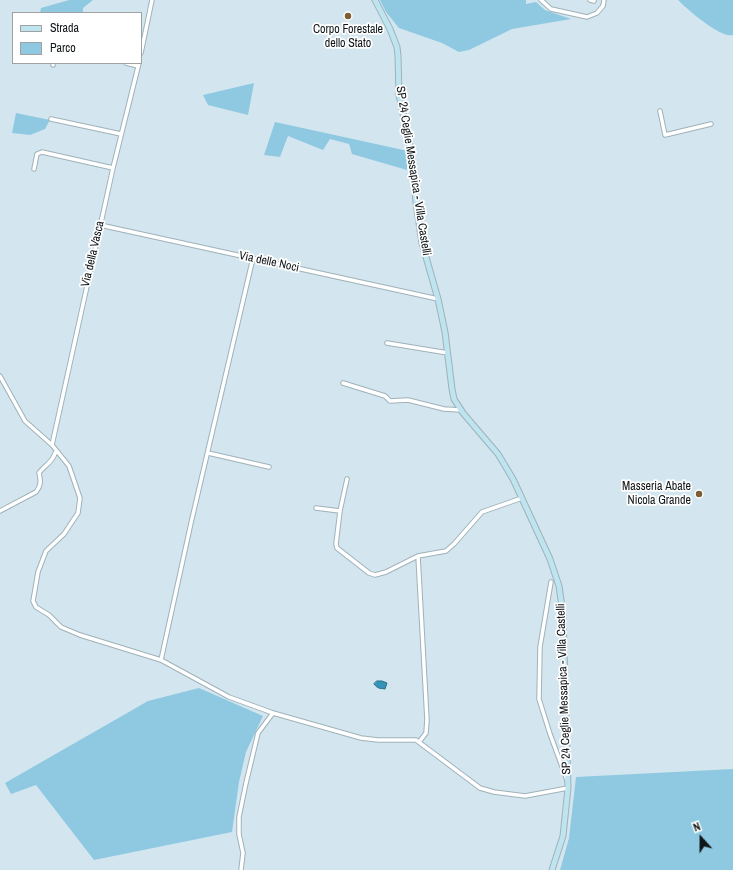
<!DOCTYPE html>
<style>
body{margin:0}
#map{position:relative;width:733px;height:870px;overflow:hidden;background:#d3e6ef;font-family:"Archivo Narrow",sans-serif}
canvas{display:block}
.legend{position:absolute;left:12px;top:12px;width:130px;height:52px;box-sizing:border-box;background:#fff;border:1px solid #9fa1a3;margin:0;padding:5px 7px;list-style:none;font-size:12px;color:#0f1518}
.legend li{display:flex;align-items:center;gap:8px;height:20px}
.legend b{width:20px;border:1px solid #9fa1a3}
.north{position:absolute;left:681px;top:818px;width:40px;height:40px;-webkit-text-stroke:3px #fff;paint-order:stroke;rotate:339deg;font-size:11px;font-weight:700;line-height:16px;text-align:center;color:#0f1518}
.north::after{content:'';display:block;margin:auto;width:14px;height:18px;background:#0f1518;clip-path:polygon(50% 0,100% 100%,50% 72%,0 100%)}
</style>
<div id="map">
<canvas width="733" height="870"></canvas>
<ul class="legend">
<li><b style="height:5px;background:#bee4f0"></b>Strada</li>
<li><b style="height:11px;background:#8ec9e1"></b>Parco</li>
</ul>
<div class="north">N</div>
</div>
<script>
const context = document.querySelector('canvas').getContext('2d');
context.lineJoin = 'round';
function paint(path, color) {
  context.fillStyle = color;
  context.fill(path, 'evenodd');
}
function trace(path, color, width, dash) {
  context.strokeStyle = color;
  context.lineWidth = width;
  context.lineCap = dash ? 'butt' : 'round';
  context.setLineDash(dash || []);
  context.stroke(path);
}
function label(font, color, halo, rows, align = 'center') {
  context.font = font + ' "Archivo Narrow",sans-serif';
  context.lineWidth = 3.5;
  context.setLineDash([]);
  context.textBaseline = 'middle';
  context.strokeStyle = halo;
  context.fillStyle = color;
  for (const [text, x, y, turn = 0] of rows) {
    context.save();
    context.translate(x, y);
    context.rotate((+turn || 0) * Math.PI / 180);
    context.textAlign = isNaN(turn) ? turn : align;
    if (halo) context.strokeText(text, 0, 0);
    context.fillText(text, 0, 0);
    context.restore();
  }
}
paint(new Path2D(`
 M69 0H93L83 8V13H40L41 8Z
 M380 0H526V4L536 2 545 10 571 19 512 29 469 50 459 52 442 43 399 28 386 12Z
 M678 0H733V35C721 39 687 9 678 0Z
 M254 83 248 115 208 105 203 95Z
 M16 113 50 120 45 129 30 135 12 133Z
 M275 122 408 151 407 170 352 154 349 144 330 139 323 150 288 136 280 157 264 155Z
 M199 688 263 716 246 752 239 782 232 832 94 860 36 785 11 794 5 783 148 701Z
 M733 769V870H560L569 838 576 777Z`), '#8ec9e1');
const water = new Path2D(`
 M377 681H382L387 683 385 689C379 688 378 689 374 684Z`);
paint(water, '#3594b7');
trace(water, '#2a6e87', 1);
const street = new Path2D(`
 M541 0 551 9 587 17 597 13 603 6 604 0
 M590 0 594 1
 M141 53 152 0
 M126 63 138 66
 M53 65V63
 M660 111 665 135 711 124
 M51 119 121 134
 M34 169 37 154 42 152 113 168
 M100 225 438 299
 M387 343 448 353
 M0 376 25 421 52 445 69 466 80 498 78 513 64 534 46 551 38 572 33 601 36 607 49 615 61 627 80 635 161 660 229 697 273 713 361 738 378 740H416L480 788 494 792 525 796 568 788
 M343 383 385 396 390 401 408 400 444 409 461 410
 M52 445 113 168 139 63
 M208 453 269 467
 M347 479 340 511 336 544 337 548 369 573 375 575 386 572 418 556 446 551 454 544 482 512 522 498
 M316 508 340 511
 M0 511 36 492C41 486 41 481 39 473 44 466 53 462 55 453L58 452
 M418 556 427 720 426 733 419 742
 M551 582 540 647 539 699 550 734 567 780
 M161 660 191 523 253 258
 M241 870 243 853 239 834V817L246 783 258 733 273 713`);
const secondary = new Path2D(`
 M375 0 390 29 397 47 398 56 399 95 412 156 416 203 422 243 438 299 445 332 452 389 454 399 463 413 498 454 513 479 550 559 559 586 563 614 568 788 563 836 552 870`);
trace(street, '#9fb2b9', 5.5);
trace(secondary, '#9fb2b9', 7);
trace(street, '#fff', 3.5);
trace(secondary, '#bee4f0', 5);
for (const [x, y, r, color] of [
 [348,16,4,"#7c5e32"],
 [699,494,4,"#7c5e32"]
]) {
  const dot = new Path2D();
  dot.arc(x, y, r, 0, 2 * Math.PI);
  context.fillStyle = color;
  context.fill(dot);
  trace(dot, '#fff', 1.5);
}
label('12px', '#0f1518', '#fff', [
 ["Corpo Forestale",348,30],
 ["dello Stato",348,44],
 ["Masseria Abate",691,487,"right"],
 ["Nicola Grande",691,501,"right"]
]);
label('12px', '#0f1518', '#fff', [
 ["SP 24 Ceglie Messapica - Villa Castelli",413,171,81],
 ["Via della Vasca",93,254,-77],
 ["Via delle Noci",269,262,12],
 ["SP 24 Ceglie Messapica - Villa Castelli",564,689,-92]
]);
</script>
